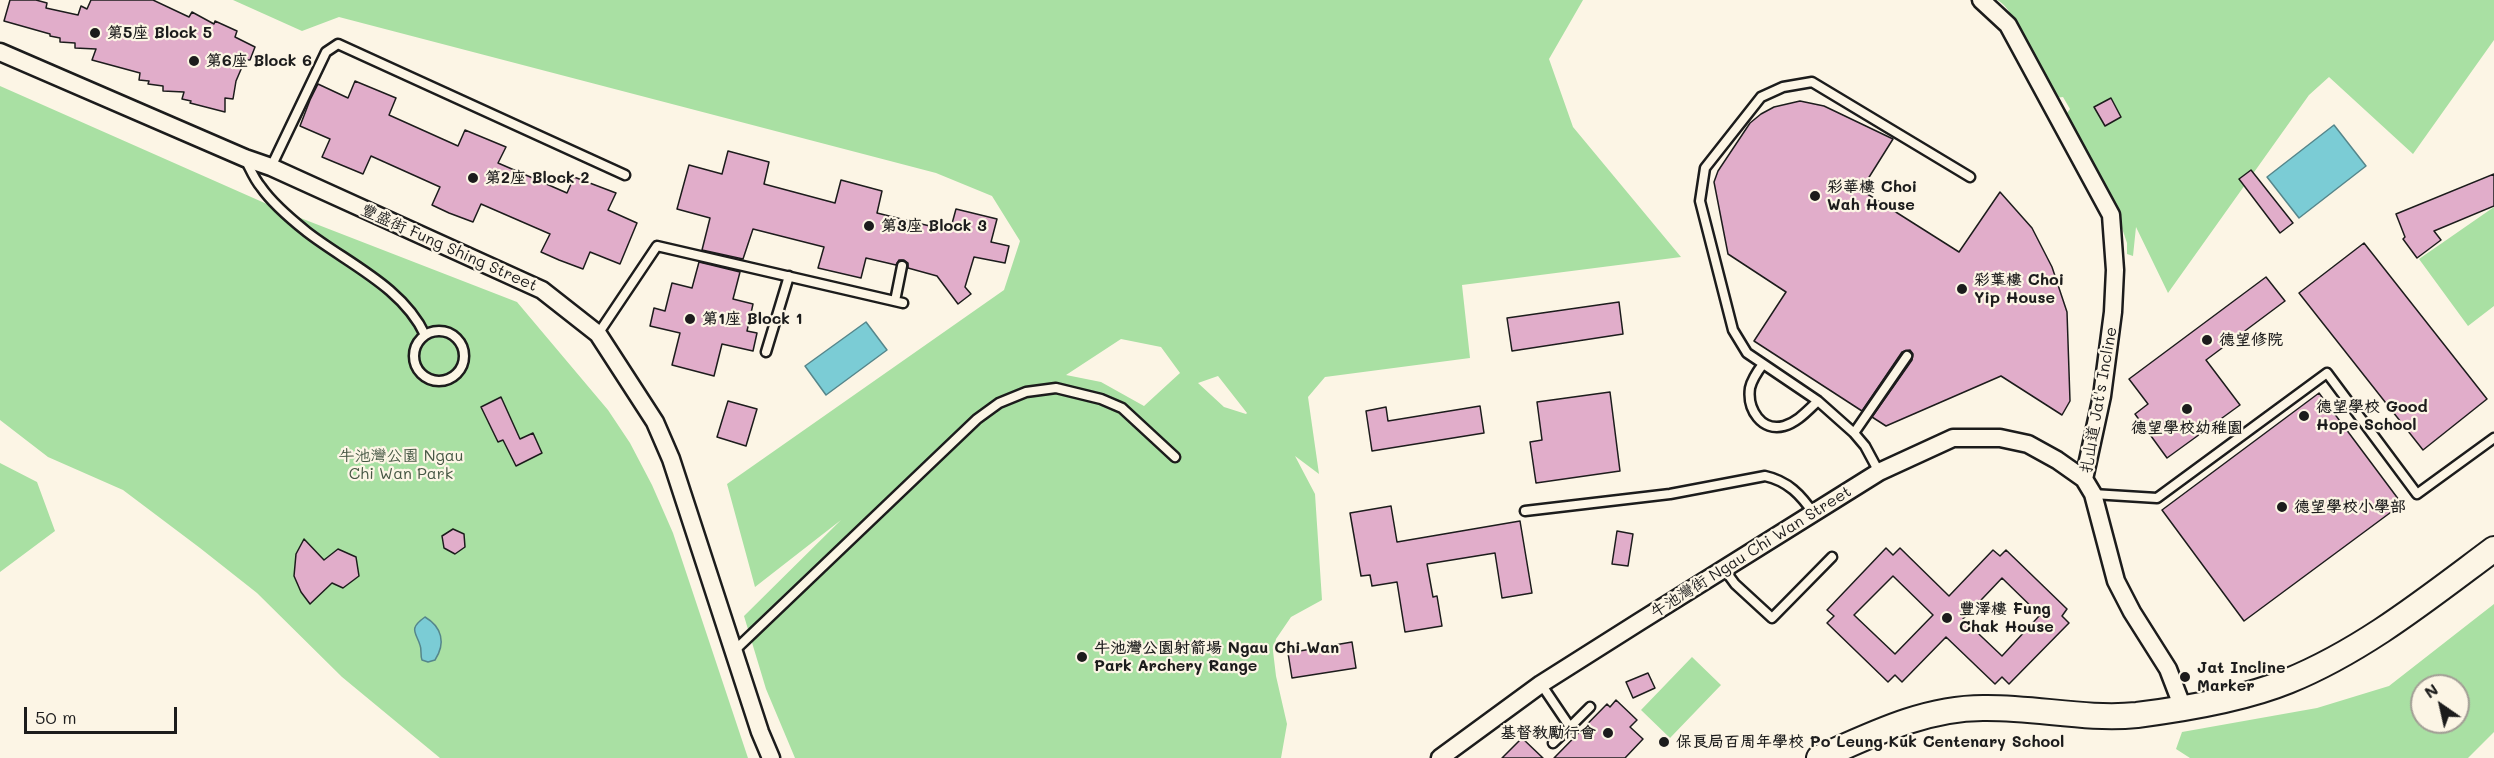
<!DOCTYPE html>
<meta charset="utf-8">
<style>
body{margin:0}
#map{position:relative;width:2494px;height:758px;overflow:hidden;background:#fcf5e5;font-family:Mali,sans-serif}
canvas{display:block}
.north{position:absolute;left:2410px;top:674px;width:60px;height:60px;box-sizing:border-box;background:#fcf5e5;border:2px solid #a29e95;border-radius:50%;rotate:326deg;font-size:16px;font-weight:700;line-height:24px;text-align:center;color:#1c1c1c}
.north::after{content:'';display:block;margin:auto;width:21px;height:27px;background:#1c1c1c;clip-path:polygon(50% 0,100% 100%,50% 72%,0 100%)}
.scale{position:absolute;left:24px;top:707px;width:153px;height:27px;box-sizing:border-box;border:3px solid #1c1c1c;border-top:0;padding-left:8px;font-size:18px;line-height:21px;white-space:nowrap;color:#1c1c1c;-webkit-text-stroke:4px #fcf5e5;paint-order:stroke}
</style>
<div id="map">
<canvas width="2494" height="758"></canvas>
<div class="north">N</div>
<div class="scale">50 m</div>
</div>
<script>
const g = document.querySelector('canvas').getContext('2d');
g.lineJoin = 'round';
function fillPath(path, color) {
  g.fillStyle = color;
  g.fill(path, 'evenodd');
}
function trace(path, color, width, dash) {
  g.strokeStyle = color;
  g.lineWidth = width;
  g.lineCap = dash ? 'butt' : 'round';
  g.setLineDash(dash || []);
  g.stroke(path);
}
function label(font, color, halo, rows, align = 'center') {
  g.font = font + ' Mali,"LXGW WenKai TC",sans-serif';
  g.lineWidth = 4.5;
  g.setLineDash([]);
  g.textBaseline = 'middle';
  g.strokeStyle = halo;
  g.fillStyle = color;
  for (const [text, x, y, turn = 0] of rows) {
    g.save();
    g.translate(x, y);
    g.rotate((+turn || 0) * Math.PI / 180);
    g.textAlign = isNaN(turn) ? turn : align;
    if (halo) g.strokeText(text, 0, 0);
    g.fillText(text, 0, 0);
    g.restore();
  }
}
fillPath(new Path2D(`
 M 233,0 L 1583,0 L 1549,59 L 1573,127 L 1681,257 L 1462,285 L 1470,358 L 1325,377 L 1308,397 L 1319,474 L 1295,456 L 1315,494 L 1322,600 L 1291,617 L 1276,639 L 1273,651 L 1276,676 L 1287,724 L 1281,758 L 795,758 L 766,689 L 744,616 L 841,520 L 755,587 L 727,484 L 1004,290 L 1020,241 L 992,196 L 936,173 L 339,17 L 302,31 ZM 1121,339 L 1161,347 L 1180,373 L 1144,406 L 1101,382 L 1066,375 ZM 1218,376 L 1247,413 L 1246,414 L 1224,407 L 1198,383 Z
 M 1997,0 L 2494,0 L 2494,40 L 2413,154 L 2329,77 L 2309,95 L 2168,293 L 2136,227 L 2133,256 L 2127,254 L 2127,243 L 2121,225 L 2065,120 L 2064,117 L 2070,109 L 2063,97 L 2055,98 C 2044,79 2033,59 2023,40 C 2015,26 2012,8 1997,0 Z
 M 0,86 L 285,212 L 517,302 L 608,410 L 630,443 L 652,485 L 673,533 L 748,758 L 440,758 L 342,677 L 257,593 L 200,548 L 123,490 L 48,457 L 0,420 Z
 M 2494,207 L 2494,306 L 2468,326 L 2419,259 Z
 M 0,463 L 37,482 L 55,531 L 0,572 Z
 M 2494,604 L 2494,732 L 2468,758 L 2190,758 L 2176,749 L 2182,732 L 2317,708 L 2389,686 ZM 2422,686 L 2458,686 L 2458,722 L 2422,722 Z
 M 1692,657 L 1721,685 L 1670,738 L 1641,710 Z`), '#a9e0a3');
const water = new Path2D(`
 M 2334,125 L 2366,166 L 2299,218 L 2267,177 Z
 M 866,322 L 887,350 L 826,395 L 805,366 Z
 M 425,617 C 442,627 446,643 435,660 L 428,662 L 422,660 C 420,655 422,650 420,645 C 416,632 408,629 425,617 Z`);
fillPath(water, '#7bccd5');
trace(water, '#55868b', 1.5);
const building = new Path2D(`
 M 10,0 L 36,0 L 47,3 L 46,8 L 78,15 L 81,6 L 87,9 L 91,0 L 153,0 L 189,17 L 192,12 L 214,24 L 215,21 L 237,31 L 235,37 L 255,47 L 250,60 L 245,60 L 236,81 L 233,99 L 225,98 L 225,112 L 190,103 L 191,101 L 182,99 L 184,92 L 163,91 L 163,86 L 148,84 L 149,81 L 139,80 L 140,73 L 92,60 L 96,49 L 75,48 L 75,43 L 60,42 L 60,38 L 50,36 L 50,34 L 4,21 Z
 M 355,81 L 396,98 L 389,115 L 458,146 L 465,130 L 506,147 L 498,163 L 535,179 L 567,193 L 574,177 L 616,193 L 608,210 L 637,223 L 620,264 L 590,252 L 583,269 L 559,260 L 541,252 L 550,234 L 481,204 L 473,222 L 449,213 L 432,205 L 440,187 L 371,156 L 363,174 L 322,157 L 330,139 L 300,126 L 310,100 L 318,84 L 348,98 Z
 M 2111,98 L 2121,117 L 2105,126 L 2094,107 Z
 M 1800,101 L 1824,106 L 1893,139 L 1861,190 L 1959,252 L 2000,192 L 2032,228 L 2052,267 L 2067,312 L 2070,401 L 2062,415 L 2001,376 L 1886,426 L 1872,417 L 1912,360 L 1913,354 L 1910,350 L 1902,352 L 1862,411 L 1754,341 L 1786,292 L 1728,254 L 1714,182 L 1718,171 L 1750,123 L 1761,114 L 1774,107 Z
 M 728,151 L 769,162 L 764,184 L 835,203 L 841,180 L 882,191 L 877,213 L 950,231 L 956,209 L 997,219 L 991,242 L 1009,246 L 1005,263 L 974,257 L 965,287 L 971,294 L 958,304 L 937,276 L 908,268 L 908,263 L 904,260 L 899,260 L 896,265 L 866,258 L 861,278 L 818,268 L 824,247 L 753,229 L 743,259 L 702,250 L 710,218 L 677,209 L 689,165 L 722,174 Z
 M 2251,170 L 2293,223 L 2280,233 L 2239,179 Z
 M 2494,174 L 2494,206 L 2434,231 L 2441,240 L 2417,258 L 2403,239 L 2405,237 L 2396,214 Z
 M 2364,243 L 2487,399 L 2423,450 L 2299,293 Z
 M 699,262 L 740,272 L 733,299 L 753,304 L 747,331 L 757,333 L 753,351 L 722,344 L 714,376 L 672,365 L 680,333 L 650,326 L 654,308 L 665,311 L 672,283 L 692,288 Z
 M 2266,277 L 2285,301 L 2206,360 L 2240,405 L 2167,458 L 2135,414 L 2148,404 L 2129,379 Z
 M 1619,302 L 1623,334 L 1512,351 L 1507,318 Z
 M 1610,392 L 1620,471 L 1536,483 L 1530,442 L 1542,440 L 1537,402 Z
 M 2319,393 L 2402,504 L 2244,621 L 2162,510 Z
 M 501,397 L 520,439 L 533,433 L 542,453 L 516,466 L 503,440 L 498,442 L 481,407 Z
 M 728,401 L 757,409 L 746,446 L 717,437 Z
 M 1480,406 L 1484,433 L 1372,451 L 1366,411 L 1386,407 L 1388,421 Z
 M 1391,506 L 1397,542 L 1520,521 L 1532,593 L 1502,598 L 1495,553 L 1427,564 L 1433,597 L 1437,596 L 1442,626 L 1405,632 L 1397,582 L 1372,586 L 1370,575 L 1361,576 L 1350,513 Z
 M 453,529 L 464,534 L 465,547 L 455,554 L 444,548 L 442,536 Z
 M 1617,531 L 1633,534 L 1628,566 L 1612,564 Z
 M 304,539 L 324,560 L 338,549 L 356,557 L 359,576 L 343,588 L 332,583 L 310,604 L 301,592 L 294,576 L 296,554 Z
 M 1886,548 L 1893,555 L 1900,548 L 1949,596 L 1993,550 L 2000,556 L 2006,550 L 2067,609 L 2062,616 L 2069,623 L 2009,684 L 2002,677 L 1995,684 L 1946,637 L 1902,682 L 1895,675 L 1888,682 L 1827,623 L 1834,616 L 1827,610 ZM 1893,576 L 1933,615 L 1895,654 L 1854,615 ZM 2002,578 L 2040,615 L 2002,656 L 1963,619 Z
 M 1352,642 L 1356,668 L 1292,678 L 1288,653 Z
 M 1648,673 L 1655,688 L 1633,698 L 1626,682 Z
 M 1616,700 L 1637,720 L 1630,727 L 1643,739 L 1625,758 L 1554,758 L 1607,704 L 1610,707 Z
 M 1522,738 L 1543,758 L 1502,758 Z`);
fillPath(building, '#e1adca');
trace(building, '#1c1c1c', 1.5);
const lane = new Path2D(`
 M 245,159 C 250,168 254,179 261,187 C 272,203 292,220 307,232 C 347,263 403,287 425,335
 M 271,167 L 326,52 L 338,44 L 625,175
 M 895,301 L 902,266
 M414 356a25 25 0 1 1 50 0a25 25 0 1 1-50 0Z
 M 598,334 L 657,246 L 903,303
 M 766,352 L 789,276
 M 1763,364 C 1757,372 1752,379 1750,388 C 1747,410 1762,432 1784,426 C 1798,422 1808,410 1818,401
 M 1854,433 L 1907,356
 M 1879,472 L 1865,446 L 1854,433 L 1818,401 L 1747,353 L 1733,330 L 1700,201 L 1705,168 L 1761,97 L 1783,87 L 1812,82 L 1970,177
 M 2093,494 L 2157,498 L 2327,373 L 2417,494 L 2494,438
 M 1525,511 L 1670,494 L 1765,476 C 1788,481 1801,495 1814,514
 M 1724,569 L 1735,584 L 1772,618 L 1832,557
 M 734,651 L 977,419 L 999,403 L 1026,392 L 1056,388 L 1101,399 L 1122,408 L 1175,457
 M 1541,684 L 1570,727 L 1553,743
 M 1570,727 L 1590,707`);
const street = new Path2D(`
 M 1981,0 L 2008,25 L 2111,215 L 2115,270 L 2113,312 L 2102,396 L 2084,479
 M 0,52 L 245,158 L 271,167 L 542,290 L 598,334 L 655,422 L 671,459 L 760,732 L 771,758
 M 1440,758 L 1541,684 L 1639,622 L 1879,472 L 1953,438 L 2000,438 L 2028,444 L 2057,460 L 2084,479 L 2093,494 L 2116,581 L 2132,612 L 2168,669 L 2183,708`);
const secondary = new Path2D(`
 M 1819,758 C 1871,735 1924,708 1983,708 C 2035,707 2085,720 2137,715 C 2184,709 2244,699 2288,681 C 2364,650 2428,598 2494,549`);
trace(lane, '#1c1c1c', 13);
trace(street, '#1c1c1c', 21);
trace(secondary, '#1c1c1c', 28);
trace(lane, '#fcf5e5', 8);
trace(street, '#fcf5e5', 16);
trace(secondary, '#fcf5e5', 24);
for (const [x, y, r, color] of [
 [95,33,6,"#1c1c1c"],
 [194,61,6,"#1c1c1c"],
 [473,178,6,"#1c1c1c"],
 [1815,196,6,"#1c1c1c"],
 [869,226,6,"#1c1c1c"],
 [1962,289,6,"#1c1c1c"],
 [690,319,6,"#1c1c1c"],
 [2207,340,6,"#1c1c1c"],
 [2187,409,6,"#1c1c1c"],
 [2304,416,6,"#1c1c1c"],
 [2282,507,6,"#1c1c1c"],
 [1947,618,6,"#1c1c1c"],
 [1082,657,6,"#1c1c1c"],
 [2185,677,6,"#1c1c1c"],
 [1608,733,6,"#1c1c1c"],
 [1664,742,6,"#1c1c1c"]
]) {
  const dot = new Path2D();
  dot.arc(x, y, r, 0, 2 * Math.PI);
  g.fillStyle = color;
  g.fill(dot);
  trace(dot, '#fcf5e5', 2);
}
label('bold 16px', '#1c1c1c', '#fcf5e5', [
 ["第5座 Block 5",107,33],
 ["第6座 Block 6",206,61],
 ["第2座 Block 2",485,178],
 ["彩華樓 Choi",1827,187],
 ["Wah House",1827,205],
 ["第3座 Block 3",881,226],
 ["彩葉樓 Choi",1974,280],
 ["Yip House",1974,298],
 ["第1座 Block 1",702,319],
 ["德望修院",2219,340],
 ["德望學校 Good",2316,407],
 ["Hope School",2316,425],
 ["德望學校幼稚園",2187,428,"center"],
 ["德望學校小學部",2294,507],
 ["豐澤樓 Fung",1959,609],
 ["Chak House",1959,627],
 ["牛池灣公園射箭場 Ngau Chi Wan",1094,648],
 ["Park Archery Range",1094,666],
 ["Jat Incline",2197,668],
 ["Marker",2197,686],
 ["基督教勵行會",1596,733,"right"],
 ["保良局百周年學校 Po Leung Kuk Centenary School",1676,742]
], 'left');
label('16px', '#1c1c1c', '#fcf5e5', [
 ["豐盛街 Fung Shing Street",449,248,24],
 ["扎山道 Jat's Incline",2099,400,-80],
 ["牛池灣街 Ngau Chi Wan Street",1751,552,-32]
]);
label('16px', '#465744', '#fcf5e5', [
 ["牛池灣公園 Ngau",401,456],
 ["Chi Wan Park",401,474]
]);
</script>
